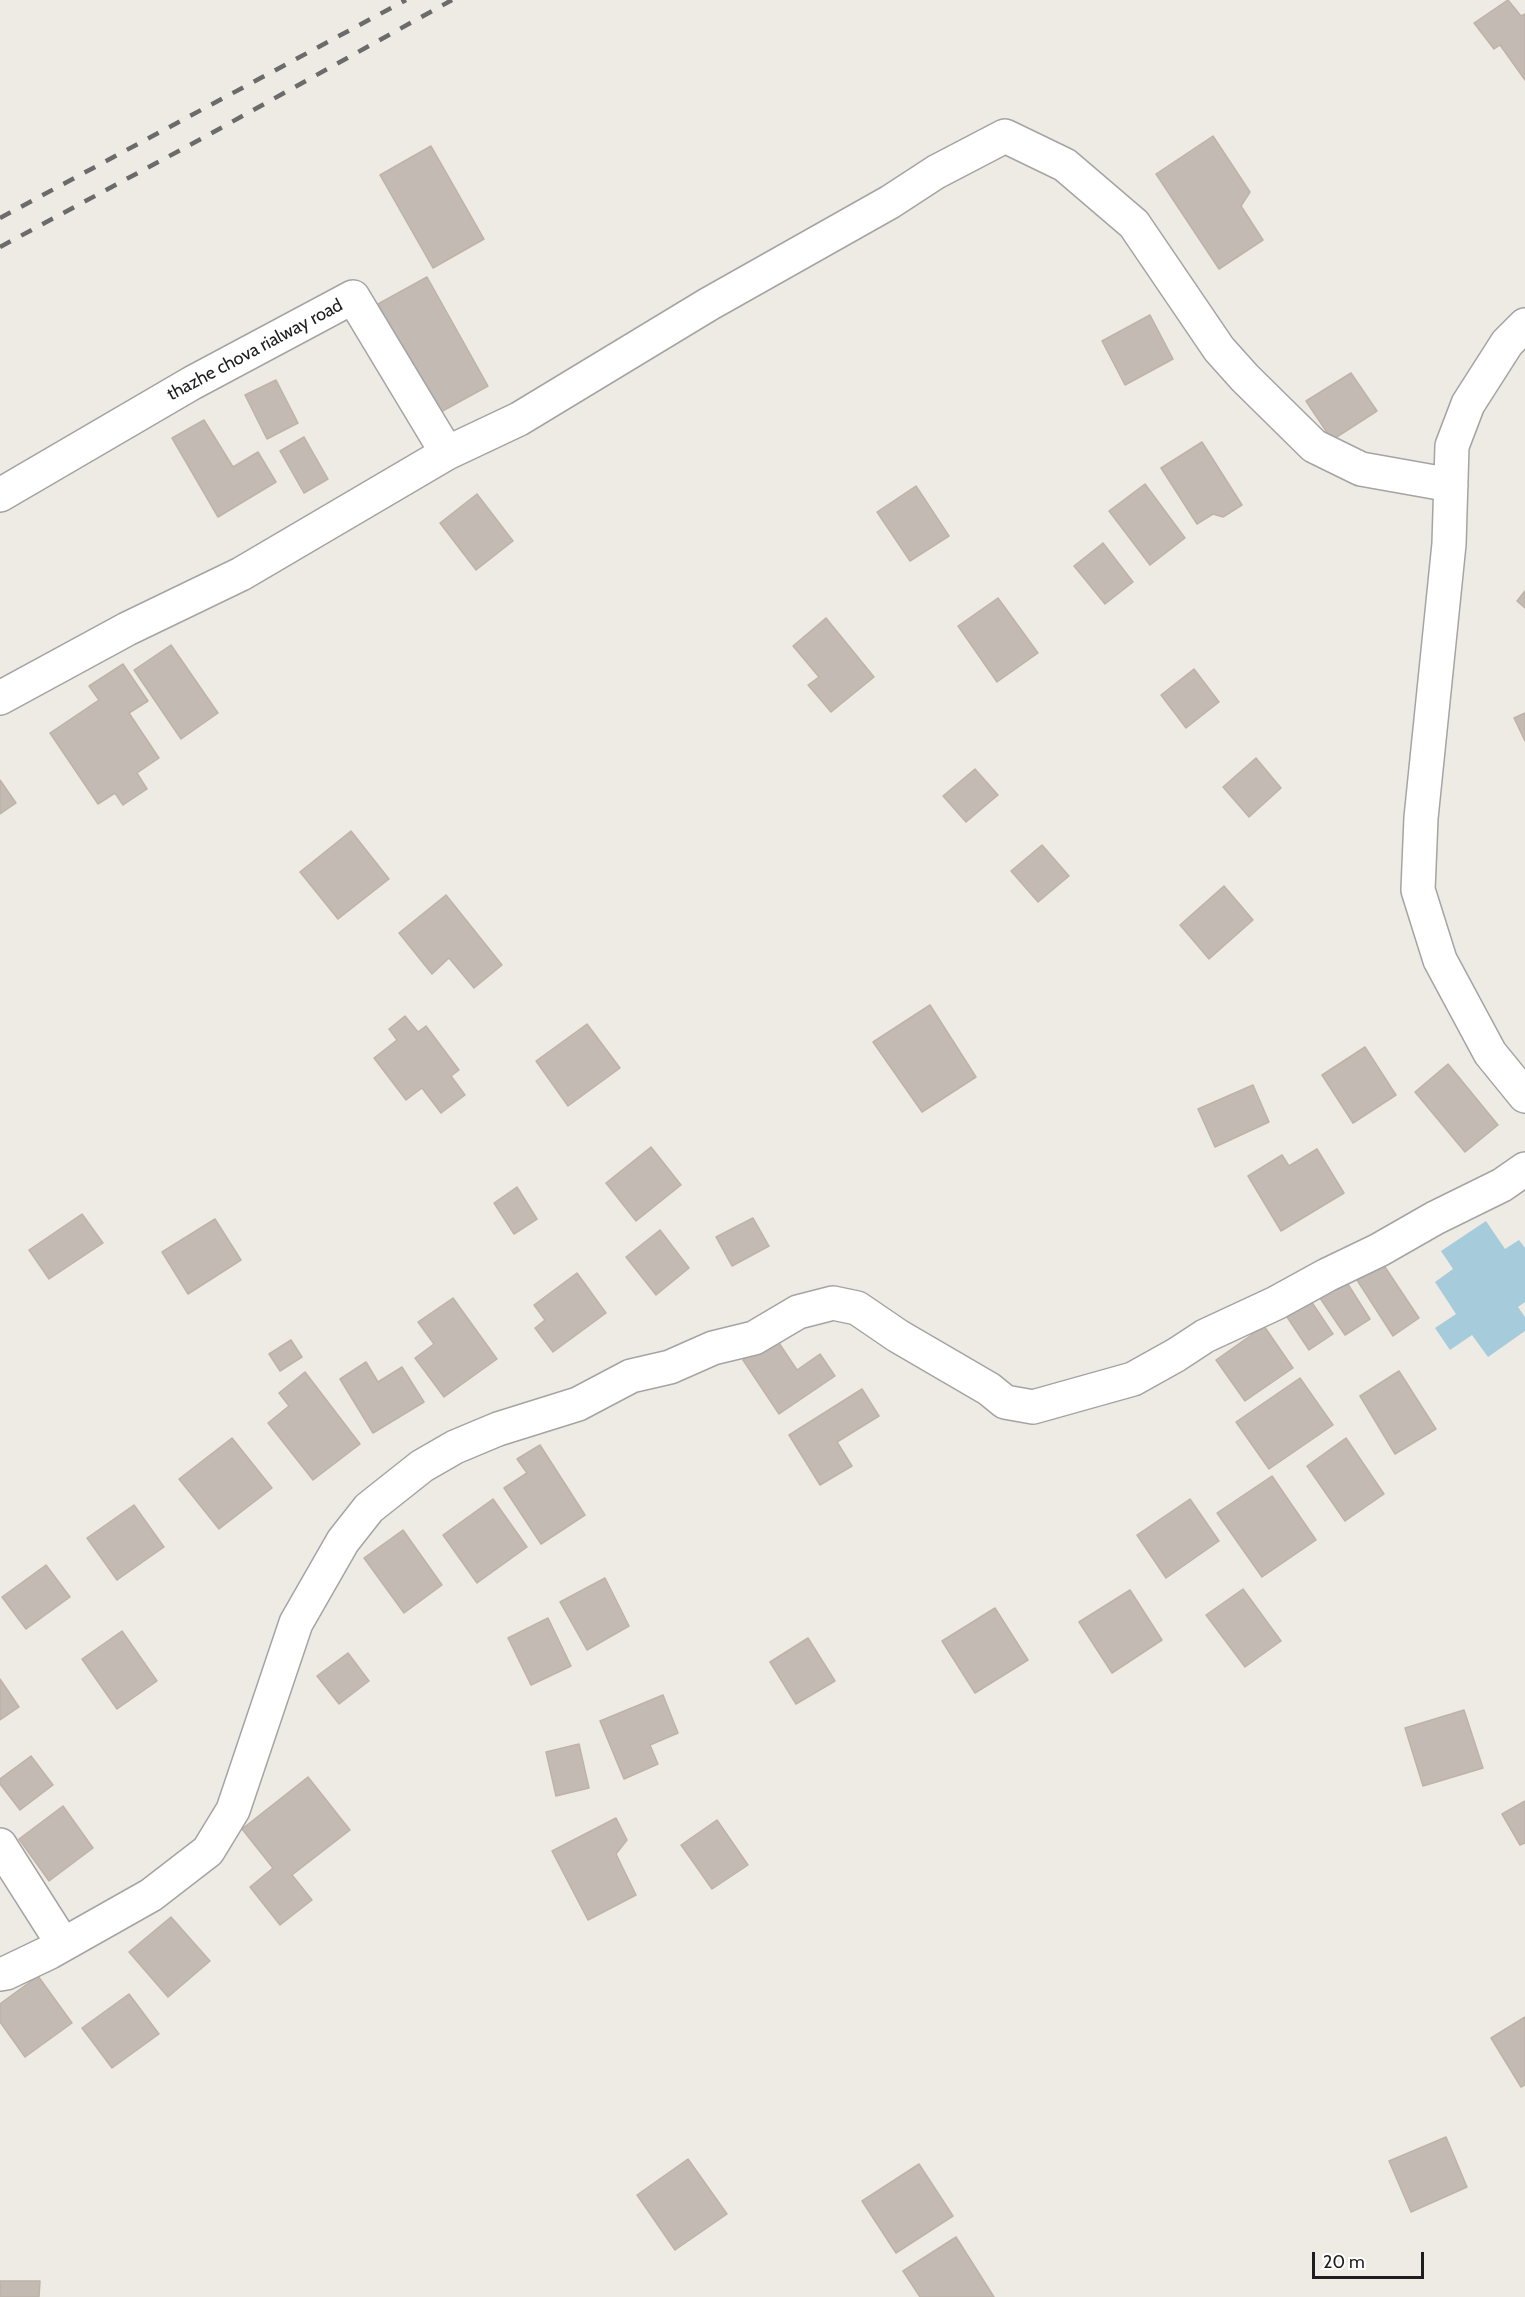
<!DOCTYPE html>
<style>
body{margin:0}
#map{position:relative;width:1525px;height:2297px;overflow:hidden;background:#eeebe4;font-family:Cabin,sans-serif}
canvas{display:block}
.scale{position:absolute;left:1312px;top:2252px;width:112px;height:27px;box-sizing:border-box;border:3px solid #1d1d1d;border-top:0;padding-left:8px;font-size:18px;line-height:21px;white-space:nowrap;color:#1d1d1d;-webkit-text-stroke:4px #fff;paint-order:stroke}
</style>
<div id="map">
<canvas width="1525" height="2297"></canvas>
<div class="scale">20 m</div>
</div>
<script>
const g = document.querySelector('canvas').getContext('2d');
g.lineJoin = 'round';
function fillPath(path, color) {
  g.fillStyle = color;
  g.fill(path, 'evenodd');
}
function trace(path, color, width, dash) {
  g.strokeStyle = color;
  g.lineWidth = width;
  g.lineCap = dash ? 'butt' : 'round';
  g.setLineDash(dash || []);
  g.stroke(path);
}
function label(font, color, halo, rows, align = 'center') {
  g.font = font + ' Cabin,sans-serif';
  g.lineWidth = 5;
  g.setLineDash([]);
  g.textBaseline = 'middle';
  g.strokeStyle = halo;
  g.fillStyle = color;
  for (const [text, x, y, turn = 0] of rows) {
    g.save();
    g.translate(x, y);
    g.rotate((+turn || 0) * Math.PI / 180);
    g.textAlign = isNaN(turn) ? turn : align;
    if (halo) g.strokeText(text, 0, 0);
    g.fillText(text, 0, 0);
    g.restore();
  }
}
fillPath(new Path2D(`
 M 1486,1221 L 1505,1249 L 1519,1240 L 1525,1248 L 1525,1302 L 1518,1307 L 1525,1317 L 1525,1331 L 1488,1357 L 1472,1335 L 1450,1350 L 1435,1328 L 1456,1314 L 1435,1282 L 1453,1269 L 1441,1251 Z`), '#a6cbda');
const building = new Path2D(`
 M 1508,0 L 1521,16 L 1525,14 L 1525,80 L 1500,45 L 1494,49 L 1474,23 Z
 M 1213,136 L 1250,192 L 1241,206 L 1263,240 L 1219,269 L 1156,174 Z
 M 431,146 L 484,239 L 433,268 L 380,175 Z
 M 427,277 L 488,386 L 439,413 L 378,304 Z
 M 1150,315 L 1173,359 L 1125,385 L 1102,341 Z
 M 1351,373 L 1377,411 L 1332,440 L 1306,401 Z
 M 276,380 L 298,423 L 267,439 L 245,395 Z
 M 204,420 L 233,467 L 258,452 L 276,482 L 218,517 L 172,438 Z
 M 304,437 L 328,479 L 304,493 L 280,451 Z
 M 1202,442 L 1242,505 L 1223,517 L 1213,514 L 1197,524 L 1161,468 Z
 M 1145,484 L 1185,538 L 1150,565 L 1109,511 Z
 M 916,486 L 949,536 L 910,561 L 877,512 Z
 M 477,494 L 513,541 L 476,570 L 440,523 Z
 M 1103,543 L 1133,582 L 1105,604 L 1074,566 Z
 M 1525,591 L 1525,608 L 1517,601 Z
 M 998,598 L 1038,653 L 997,682 L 958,626 Z
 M 826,618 L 874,677 L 831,712 L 808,685 L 819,677 L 793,646 Z
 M 171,645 L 218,713 L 181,739 L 134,670 Z
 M 123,664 L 148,701 L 129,713 L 159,758 L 137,773 L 147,789 L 123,805 L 115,793 L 98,804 L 50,733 L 99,700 L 89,686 Z
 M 1194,669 L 1219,702 L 1186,728 L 1161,695 Z
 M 1525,713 L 1525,741 L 1514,718 Z
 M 1256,758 L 1281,788 L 1249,817 L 1223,787 Z
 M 975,769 L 998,795 L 966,822 L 943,796 Z
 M 0,780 L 16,803 L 0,814 Z
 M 351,831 L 389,879 L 338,919 L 300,872 Z
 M 1042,845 L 1069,876 L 1038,902 L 1011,871 Z
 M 1224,886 L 1253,920 L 1209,959 L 1180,925 Z
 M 446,895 L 502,965 L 474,988 L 449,958 L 432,974 L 399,933 Z
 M 930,1005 L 976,1077 L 922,1112 L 873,1042 Z
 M 405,1016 L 418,1032 L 426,1026 L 459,1070 L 451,1076 L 465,1095 L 441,1113 L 422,1088 L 406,1100 L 374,1058 L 397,1040 L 389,1029 Z
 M 587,1024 L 620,1068 L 568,1106 L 536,1061 Z
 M 1365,1047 L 1396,1095 L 1353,1123 L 1322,1075 Z
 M 1448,1064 L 1498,1125 L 1465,1152 L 1415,1092 Z
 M 1253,1085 L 1269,1122 L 1215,1147 L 1198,1109 Z
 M 651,1147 L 681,1185 L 636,1221 L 606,1183 Z
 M 1317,1149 L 1344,1193 L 1281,1231 L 1248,1176 L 1282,1155 L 1289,1166 Z
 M 517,1187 L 537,1219 L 514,1234 L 494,1203 Z
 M 82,1214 L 103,1243 L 49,1279 L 29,1250 Z
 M 753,1218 L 769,1246 L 732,1266 L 716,1237 Z
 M 215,1219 L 241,1260 L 188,1294 L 162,1252 Z
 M 660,1230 L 689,1268 L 656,1295 L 626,1257 Z
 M 1383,1264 L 1419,1318 L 1393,1336 L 1357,1280 Z
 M 577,1273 L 606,1313 L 553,1352 L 535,1328 L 545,1320 L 534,1305 Z
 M 1344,1278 L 1370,1319 L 1345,1335 L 1318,1295 Z
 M 453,1298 L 497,1359 L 444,1397 L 415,1358 L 434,1344 L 418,1322 Z
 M 1309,1298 L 1333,1334 L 1309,1350 L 1285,1314 Z
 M 1264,1326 L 1293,1368 L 1245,1401 L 1216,1360 Z
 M 775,1337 L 797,1370 L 820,1354 L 835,1376 L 779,1414 L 743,1360 Z
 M 291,1340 L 302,1357 L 280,1371 L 269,1354 Z
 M 366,1362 L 378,1382 L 402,1367 L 424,1402 L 373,1433 L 340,1379 Z
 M 1399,1371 L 1436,1429 L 1395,1454 L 1360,1396 Z
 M 305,1372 L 360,1444 L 313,1480 L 268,1423 L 289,1406 L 279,1393 Z
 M 1300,1378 L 1333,1425 L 1269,1469 L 1236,1422 Z
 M 862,1389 L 879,1416 L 837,1442 L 852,1466 L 820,1485 L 789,1435 Z
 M 232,1438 L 272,1488 L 219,1529 L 179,1479 Z
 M 1346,1438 L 1384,1494 L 1345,1521 L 1307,1466 Z
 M 540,1445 L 585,1515 L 541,1544 L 504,1488 L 527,1473 L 517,1459 Z
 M 1272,1476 L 1316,1540 L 1262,1577 L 1217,1513 Z
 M 493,1499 L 527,1547 L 477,1583 L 443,1535 Z
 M 1190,1499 L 1219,1541 L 1166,1578 L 1137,1535 Z
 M 134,1505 L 164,1547 L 117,1580 L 87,1538 Z
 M 403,1530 L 442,1585 L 404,1613 L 364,1558 Z
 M 46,1565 L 70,1597 L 26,1629 L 2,1597 Z
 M 605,1578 L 629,1626 L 587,1650 L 560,1602 Z
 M 1243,1589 L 1281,1641 L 1245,1667 L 1206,1615 Z
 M 1130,1590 L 1162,1640 L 1112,1673 L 1079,1622 Z
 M 995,1608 L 1028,1660 L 975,1693 L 942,1641 Z
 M 548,1618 L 571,1666 L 531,1685 L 508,1638 Z
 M 122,1631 L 157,1681 L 117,1709 L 82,1659 Z
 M 808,1638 L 835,1681 L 796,1704 L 770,1662 Z
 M 348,1653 L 369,1681 L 339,1704 L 317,1676 Z
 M 0,1679 L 19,1707 L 0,1720 Z
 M 663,1695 L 678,1733 L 650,1745 L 658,1764 L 624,1779 L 600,1721 Z
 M 1464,1710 L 1483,1768 L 1423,1786 L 1405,1728 Z
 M 579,1744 L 589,1788 L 556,1796 L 546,1752 Z
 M 31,1756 L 53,1785 L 20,1810 L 0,1784 L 0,1779 Z
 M 308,1777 L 350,1830 L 292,1875 L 312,1900 L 280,1925 L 250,1887 L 273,1868 L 242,1829 Z
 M 1525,1801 L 1525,1843 L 1520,1845 L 1502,1814 Z
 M 63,1806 L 93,1848 L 49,1881 L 19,1839 Z
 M 616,1818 L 627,1840 L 616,1854 L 636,1895 L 588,1920 L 552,1851 Z
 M 717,1820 L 748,1865 L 712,1889 L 681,1845 Z
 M 171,1917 L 210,1961 L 168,1997 L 129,1952 Z
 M 38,1976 L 72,2023 L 25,2057 L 0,2022 L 0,2004 Z
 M 129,1994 L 159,2034 L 112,2068 L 82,2028 Z
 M 1525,2017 L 1525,2085 L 1521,2087 L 1491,2038 Z
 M 1446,2137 L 1467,2187 L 1411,2212 L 1389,2161 Z
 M 688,2159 L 727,2214 L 675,2250 L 637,2195 Z
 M 919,2164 L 953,2216 L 896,2253 L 862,2201 Z
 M 956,2237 L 994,2297 L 920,2297 L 903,2271 Z
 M 0,2281 L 40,2281 L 39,2297 L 0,2297 Z`);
fillPath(building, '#c3bab3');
trace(building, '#bfb3a7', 1.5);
const minor = new Path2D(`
 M 1525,325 L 1507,343 L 1468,404 L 1452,446 L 1449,544 L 1421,818 L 1418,890 L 1440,960 L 1490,1053 L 1525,1096
 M 0,495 L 192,383 L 353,297 L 447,453
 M 0,698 L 127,629 L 241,574 L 447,453 L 519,419 L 709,304 L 890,202 L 936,172 L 1005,136 L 1065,165 L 1134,224 L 1219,349 L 1245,378 L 1314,446 L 1361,469 L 1451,485
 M 0,1845 L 63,1944
 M 0,1974 L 6,1973 L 50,1952 L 151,1895 L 208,1851 L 233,1810 L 296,1623 L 343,1541 L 369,1508 L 422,1466 L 455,1447 L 498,1429 L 578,1404 L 631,1376 L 670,1367 L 713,1348 L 754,1338 L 798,1312 L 833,1303 L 857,1308 L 898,1336 L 989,1389 L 1005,1402 L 1033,1407 L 1133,1379 L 1176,1355 L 1205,1336 L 1276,1303 L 1327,1275 L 1379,1250 L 1435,1218 L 1502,1185 L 1525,1169`);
trace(minor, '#a4a4a4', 36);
trace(minor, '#fff', 33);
trace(new Path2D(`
 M 0,218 L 406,0
 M 0,247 L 201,139 L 452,0`), '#6b6b6b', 4.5, [12, 12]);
label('18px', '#1d1d1d', '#fff', [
 ["thazhe chova rialway road",255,350,-28]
]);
</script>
